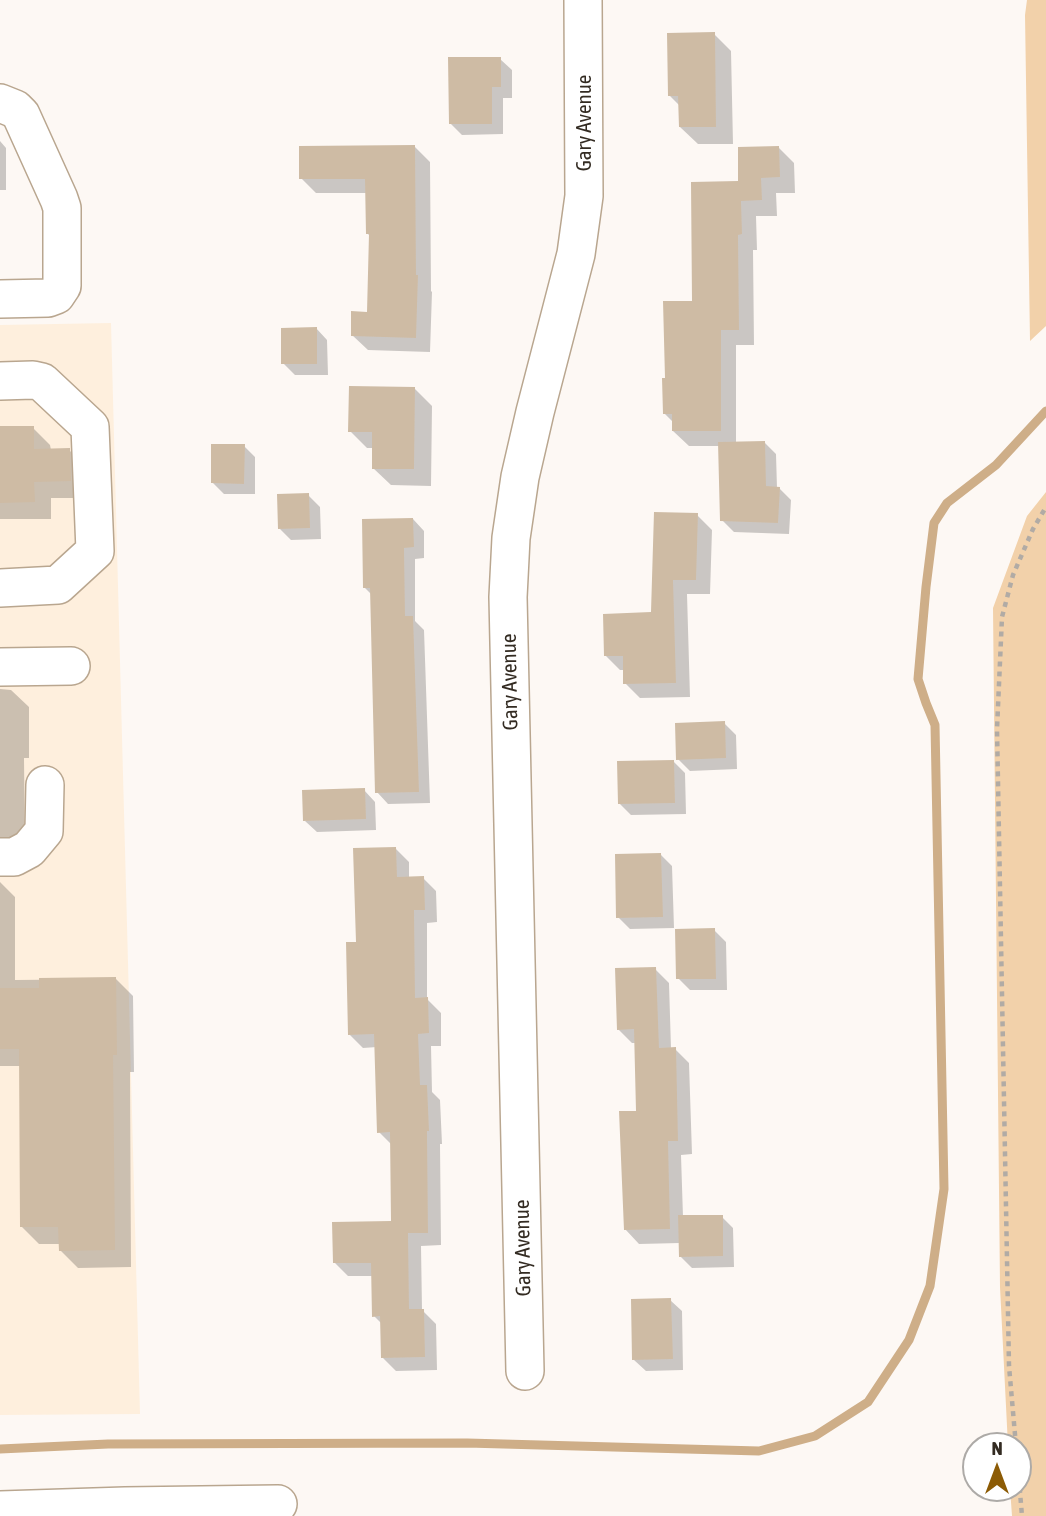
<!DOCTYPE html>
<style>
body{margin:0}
#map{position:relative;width:1046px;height:1516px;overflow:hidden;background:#fdf8f4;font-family:"Asap Condensed",sans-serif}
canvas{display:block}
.north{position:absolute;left:962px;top:1432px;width:70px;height:70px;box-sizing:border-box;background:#fff;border:2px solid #adaaa7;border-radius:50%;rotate:0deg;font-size:19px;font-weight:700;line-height:28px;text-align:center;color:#332b22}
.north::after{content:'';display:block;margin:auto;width:24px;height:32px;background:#8c5b05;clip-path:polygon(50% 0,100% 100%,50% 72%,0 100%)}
</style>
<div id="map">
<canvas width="1046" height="1516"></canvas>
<div class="north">N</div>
</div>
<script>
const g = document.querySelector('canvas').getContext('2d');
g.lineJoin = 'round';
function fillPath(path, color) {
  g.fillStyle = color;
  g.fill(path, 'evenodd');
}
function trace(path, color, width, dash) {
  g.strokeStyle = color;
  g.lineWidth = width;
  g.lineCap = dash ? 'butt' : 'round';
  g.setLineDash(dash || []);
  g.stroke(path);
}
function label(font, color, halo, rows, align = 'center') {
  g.font = font + ' "Asap Condensed",sans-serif';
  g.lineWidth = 5;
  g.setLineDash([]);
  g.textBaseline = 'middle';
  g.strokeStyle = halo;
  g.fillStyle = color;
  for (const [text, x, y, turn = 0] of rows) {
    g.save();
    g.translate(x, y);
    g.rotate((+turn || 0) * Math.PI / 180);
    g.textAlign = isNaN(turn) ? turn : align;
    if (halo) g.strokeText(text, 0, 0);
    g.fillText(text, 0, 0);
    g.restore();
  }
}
fillPath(new Path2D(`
 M 111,323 L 140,1414 L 0,1415 L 0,325 Z`), '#feefdd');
fillPath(new Path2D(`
 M 1027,0 L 1046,0 L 1046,326 L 1030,341 L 1025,15 Z
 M 1046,492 L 1046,1516 L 1012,1516 L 1010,1488 L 1018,1488 L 1018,1446 L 1008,1446 L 1000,1287 L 993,608 L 1027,516 Z`), '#f2d1aa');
fillPath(new Path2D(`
 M 714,34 L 731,51 L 733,144 L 698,144 L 680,127 L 680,106 L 670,96 Z
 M 500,59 L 512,70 L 512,98 L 503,98 L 503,134 L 462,135 L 450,123 Z
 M 0,141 L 6,148 L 6,190 L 0,190 Z
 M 415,147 L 430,162 L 431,291 L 432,292 L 430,352 L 368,350 L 352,335 L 369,314 L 371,237 L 367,233 L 367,193 L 316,193 L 301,178 Z
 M 778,147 L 794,163 L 795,193 L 776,193 L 777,216 L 756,216 L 757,250 L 753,250 L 754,345 L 736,345 L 736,443 L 765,443 L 776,454 L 777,488 L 779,488 L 791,500 L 789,534 L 734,532 L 722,520 L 720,446 L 689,446 L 673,431 L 673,422 L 664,413 L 667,380 L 694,302 L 740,183 Z
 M 316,328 L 327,340 L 328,375 L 295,375 L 283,363 Z
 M 415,389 L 432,406 L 431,486 L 391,485 L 373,468 L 374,448 L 367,448 L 350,431 Z
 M 0,428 L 33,428 L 50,445 L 51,450 L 69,450 L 86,467 L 88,498 L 51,498 L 51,519 L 0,519 Z
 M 244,446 L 255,457 L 255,494 L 224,494 L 212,482 Z
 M 308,495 L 320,507 L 321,539 L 291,540 L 280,529 Z
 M 697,515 L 712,530 L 710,594 L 687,594 L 690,697 L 640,698 L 625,683 L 625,670 L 620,670 L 605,655 L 652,614 Z
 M 413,519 L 424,531 L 424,558 L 415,559 L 415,621 L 424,630 L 430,803 L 388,804 L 377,792 L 372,595 L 364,587 Z
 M 0,689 L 11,690 L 29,707 L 29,758 L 24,758 L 25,853 L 0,862 Z
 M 724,723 L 736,735 L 737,769 L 690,771 L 678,759 Z
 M 673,761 L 685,773 L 686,814 L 631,815 L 619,803 Z
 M 364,790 L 375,802 L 376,830 L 317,832 L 305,821 Z
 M 395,848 L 409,862 L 409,878 L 423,878 L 436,891 L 437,922 L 427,923 L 427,999 L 441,1013 L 441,1046 L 431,1046 L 432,1092 L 440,1100 L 442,1144 L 440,1144 L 441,1245 L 421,1246 L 422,1310 L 436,1324 L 437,1370 L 396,1371 L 383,1358 L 382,1324 L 374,1316 L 373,1276 L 348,1276 L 335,1263 L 392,1223 L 391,1144 L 379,1132 L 377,1047 L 363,1048 L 349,1034 L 358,944 Z
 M 661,855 L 672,866 L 674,928 L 630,929 L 618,917 Z
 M 0,882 L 15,897 L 15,980 L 116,979 L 133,996 L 134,1072 L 130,1072 L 131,1267 L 78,1268 L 60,1250 L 60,1244 L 39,1244 L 22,1227 L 21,1066 L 0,1066 Z
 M 714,930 L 726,942 L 727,990 L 690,990 L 678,978 Z
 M 655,969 L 669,983 L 671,1049 L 675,1049 L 689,1063 L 692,1154 L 681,1155 L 683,1217 L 722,1217 L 733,1228 L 734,1267 L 692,1268 L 680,1256 L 680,1243 L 639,1244 L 625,1229 L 638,1113 L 636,1043 L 632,1043 L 618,1029 Z
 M 670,1300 L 682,1311 L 683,1370 L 646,1371 L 634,1360 Z`), '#0003');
trace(new Path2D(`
 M 0,1449 L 108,1444 L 467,1443 L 759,1451 L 815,1436 L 868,1402 L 909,1340 L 930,1286 L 944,1189 L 935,725 L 926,703 L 918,679 L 926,587 L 934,523 L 947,503 L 996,465 L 1046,411`), '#ceae88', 9);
fillPath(new Path2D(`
 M 715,32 L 716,127 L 679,127 L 678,96 L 668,96 L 667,33 Z
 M 448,57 L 501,57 L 501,87 L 492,87 L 492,124 L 449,124 Z
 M 415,145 L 416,275 L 418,275 L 416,338 L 351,336 L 351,311 L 367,312 L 369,234 L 366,234 L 365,179 L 299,179 L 299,146 Z
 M 779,146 L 780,177 L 761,178 L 762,200 L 741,201 L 742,234 L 738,235 L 739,330 L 721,330 L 721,431 L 672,431 L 672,414 L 663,414 L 662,378 L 665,378 L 663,301 L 692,301 L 691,182 L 738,181 L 738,147 Z
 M 317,327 L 317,364 L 281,364 L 281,328 Z
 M 349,386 L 415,387 L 414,469 L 372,469 L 372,432 L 348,432 Z
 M 0,426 L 34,426 L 34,449 L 70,448 L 71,481 L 34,482 L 35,502 L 0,503 Z
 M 765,441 L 766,486 L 780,487 L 778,523 L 720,521 L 718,442 Z
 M 211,444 L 245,444 L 244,484 L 211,483 Z
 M 309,493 L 310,528 L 278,529 L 277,494 Z
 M 654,512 L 698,513 L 696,580 L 673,580 L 676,683 L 623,684 L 623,656 L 604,656 L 603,614 L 651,612 Z
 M 413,518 L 414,547 L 404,548 L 405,616 L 413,616 L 419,792 L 375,793 L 370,588 L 363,588 L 362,519 Z
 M 725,721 L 726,758 L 676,760 L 675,723 Z
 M 674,760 L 675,803 L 618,804 L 617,761 Z
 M 365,788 L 366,819 L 303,821 L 302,790 Z
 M 396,847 L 397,877 L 424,876 L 425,910 L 414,910 L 415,998 L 428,997 L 429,1033 L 418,1034 L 420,1085 L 427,1085 L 429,1131 L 427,1131 L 428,1233 L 408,1233 L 409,1309 L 424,1309 L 425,1357 L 381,1358 L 380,1316 L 372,1317 L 371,1263 L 333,1263 L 332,1222 L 391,1221 L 390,1132 L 377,1133 L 374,1034 L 348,1035 L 346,942 L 356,942 L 353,848 Z
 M 661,853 L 663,917 L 616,918 L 615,854 Z
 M 715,928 L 716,979 L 676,979 L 675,929 Z
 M 656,967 L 659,1048 L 676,1047 L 678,1141 L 668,1141 L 670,1229 L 624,1230 L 619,1111 L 636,1111 L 634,1029 L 617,1030 L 615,968 Z
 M 116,977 L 117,1055 L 113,1055 L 115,1250 L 59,1251 L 58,1227 L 20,1227 L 19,1049 L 0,1049 L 0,988 L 39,988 L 39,978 Z
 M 678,1215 L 723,1215 L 723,1256 L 679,1257 Z
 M 671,1298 L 673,1359 L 632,1360 L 631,1299 Z`), '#cebba4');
const minor = new Path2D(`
 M 0,103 L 15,109 L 21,115 L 59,199 L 62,208 L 62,286 L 56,295 L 48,298 L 0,299
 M 0,381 L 33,380 L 42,382 L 90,427 L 95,551 L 58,585 L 0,588
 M 0,667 L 71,666
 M 0,857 L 14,857 L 29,849 L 44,831 L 45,785
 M 525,1371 L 508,597 L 511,538 L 520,477 L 535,412 L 576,254 L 584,196 L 583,0
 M 0,1510 L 125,1506 L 278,1504`);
trace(minor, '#b9a68f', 40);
trace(new Path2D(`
 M 1016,1446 L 1009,1366 L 997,729 L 1002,617 L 1013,575 L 1033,529 L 1046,507
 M 1018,1468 L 1022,1516`), '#b1aba5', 4.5, [5, 5]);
trace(minor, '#fff', 37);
label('21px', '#332b22', '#fff', [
 ["Gary Avenue",584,123,-90],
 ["Gary Avenue",510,682,-91],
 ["Gary Avenue",523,1248,-91]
]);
</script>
